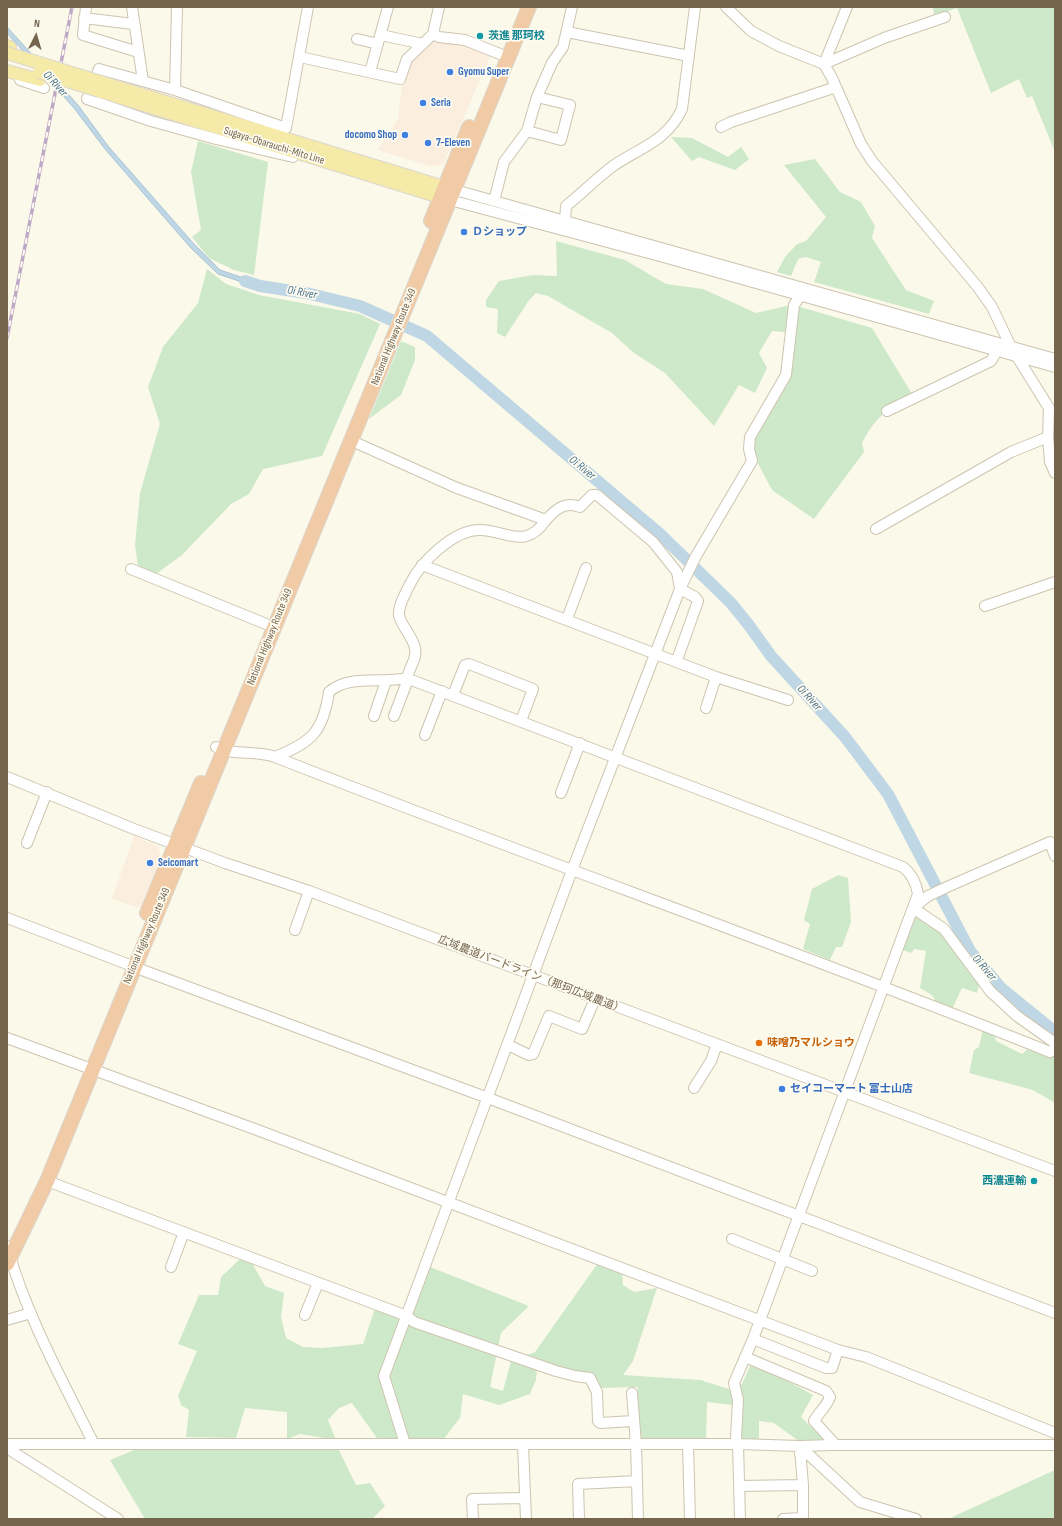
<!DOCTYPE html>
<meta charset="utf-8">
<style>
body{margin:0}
#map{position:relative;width:1062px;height:1526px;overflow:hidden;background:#fbf9ea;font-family:"Sofia Sans Condensed",sans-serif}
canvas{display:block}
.frame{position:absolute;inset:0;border:8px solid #75654e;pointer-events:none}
.north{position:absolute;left:16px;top:16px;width:40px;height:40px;-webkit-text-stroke:3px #fefcf1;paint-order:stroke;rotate:5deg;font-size:11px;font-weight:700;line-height:16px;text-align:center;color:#75654e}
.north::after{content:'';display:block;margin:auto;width:14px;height:18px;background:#75654e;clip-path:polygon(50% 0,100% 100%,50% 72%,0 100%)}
</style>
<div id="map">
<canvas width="1062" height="1526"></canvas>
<div class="frame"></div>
<div class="north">N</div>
</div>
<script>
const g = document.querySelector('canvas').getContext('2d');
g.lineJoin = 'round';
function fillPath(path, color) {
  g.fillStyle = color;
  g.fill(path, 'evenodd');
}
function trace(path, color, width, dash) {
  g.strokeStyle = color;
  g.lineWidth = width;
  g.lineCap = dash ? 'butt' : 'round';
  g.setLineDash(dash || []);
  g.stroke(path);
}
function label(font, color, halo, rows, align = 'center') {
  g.font = font + ' "Sofia Sans Condensed","Noto Sans JP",sans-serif';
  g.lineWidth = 3.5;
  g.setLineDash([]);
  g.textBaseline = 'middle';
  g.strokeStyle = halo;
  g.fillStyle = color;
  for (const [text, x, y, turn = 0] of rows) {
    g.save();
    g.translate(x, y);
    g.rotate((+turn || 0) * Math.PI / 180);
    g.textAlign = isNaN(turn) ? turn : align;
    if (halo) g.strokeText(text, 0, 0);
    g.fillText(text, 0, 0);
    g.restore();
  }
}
fillPath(new Path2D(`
 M 431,38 L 466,41 L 492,52 L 443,165 L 430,166 L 378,150 L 398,119 L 403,76 L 416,54 Z
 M 134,836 L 158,846 L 162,861 L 147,899 L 139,908 L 112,899 Z`), '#fbeedf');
fillPath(new Path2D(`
 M 933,7 L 1055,7 L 1055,152 L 1032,96 L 1027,98 L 1019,79 L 991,93 L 957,8 L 934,16 Z
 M 671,137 L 692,138 L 728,157 L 741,147 L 749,159 L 735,170 L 699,157 L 692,161 Z
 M 198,141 L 268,162 L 254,275 L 234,270 L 209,258 L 192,237 L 201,230 L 191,172 Z
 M 815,159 L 840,192 L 861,202 L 875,226 L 872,238 L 906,290 L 934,301 L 929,314 L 814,282 L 821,262 L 806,257 L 798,259 L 791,276 L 777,272 L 785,257 L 797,244 L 806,241 L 826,217 L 784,165 Z
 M 556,241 L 625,260 L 666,284 L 703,289 L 756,313 L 791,305 L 785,332 L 772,331 L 759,353 L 767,368 L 755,393 L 739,385 L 714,426 L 665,373 L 634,353 L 612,333 L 548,296 L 536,293 L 529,300 L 505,337 L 497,333 L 498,309 L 486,307 L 486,300 L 499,281 L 533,275 L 557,276 Z
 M 207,269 L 226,284 L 259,295 L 360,314 L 380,324 L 322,456 L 263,469 L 249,494 L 231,504 L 182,555 L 156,574 L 138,566 L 135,545 L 140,493 L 160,424 L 148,387 L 163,347 L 198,303 Z
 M 797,306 L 872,328 L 912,394 C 887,410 876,416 862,443 L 864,452 L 814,519 L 772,490 L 752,452 L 755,439 L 792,372 Z
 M 401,341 L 415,347 L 415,360 L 401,395 L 369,419 Z
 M 838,875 L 848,878 L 851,922 L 842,947 L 836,947 L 830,960 L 803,949 L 810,924 L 804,920 L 812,889 Z
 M 917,913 L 942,930 L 969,966 L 968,971 L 979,985 L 977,993 L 962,988 L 952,1009 L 937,1005 L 933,996 L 920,988 L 926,951 L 915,949 L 911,953 L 903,950 Z
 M 983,1029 L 994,1034 L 996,1041 L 1022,1054 L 1029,1048 L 1055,1054 L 1055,1103 L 1033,1090 L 969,1073 L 974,1050 L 979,1047 Z
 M 242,1257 L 252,1263 L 265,1286 L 284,1293 L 281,1317 L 286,1338 L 303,1347 L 322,1348 L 363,1344 L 375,1308 L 407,1321 L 430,1267 L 529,1306 L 501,1333 L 490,1387 L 503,1391 L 511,1361 L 535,1352 L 598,1263 L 622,1270 L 623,1285 L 634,1292 L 657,1288 L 633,1361 L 623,1375 L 700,1380 L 729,1389 L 742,1384 L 750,1366 L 769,1371 L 813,1395 L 801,1417 L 825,1441 L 800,1442 L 774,1423 L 759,1421 L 759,1443 L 741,1442 L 742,1406 L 707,1402 L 706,1439 L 638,1441 L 635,1416 L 638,1387 L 598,1388 L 578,1372 L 548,1363 L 537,1369 L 536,1380 L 530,1394 L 499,1405 L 463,1394 L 460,1418 L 442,1441 L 379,1441 L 352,1403 L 339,1408 L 328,1420 L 336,1440 L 300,1434 L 287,1439 L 287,1412 L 245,1408 L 236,1438 L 186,1437 L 189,1410 L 181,1405 L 178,1396 L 197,1351 L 178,1344 L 199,1295 L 218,1295 L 221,1277 Z
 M 144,1446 L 337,1446 L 356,1485 L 370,1483 L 385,1506 L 372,1519 L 145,1519 L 110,1460 Z
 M 1055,1470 L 1055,1519 L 948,1519 Z`), '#cee9c9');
const water = new Path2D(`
 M 7,27 L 78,105 L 108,146 L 194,244 L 220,270 L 261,284 L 260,288 L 218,274 L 190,247 L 105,149 L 74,108 L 7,33 Z`);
fillPath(water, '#bfd6e4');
trace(water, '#a6c3d6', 1);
trace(new Path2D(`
 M 245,281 L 260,286 L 306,293 L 360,306 L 427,336 L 660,534 L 731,603 L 748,624 L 771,656 L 845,737 L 888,794 L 970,951 L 1002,989 L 1055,1032`), '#bfd6e4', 12);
const minor = new Path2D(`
 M 86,7 L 83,35 L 138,52
 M 132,7 L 143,81
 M 726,7 L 751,31 L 779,46 L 824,64 L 832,78 L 861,144 L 872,161 L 977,286 L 992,307 L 1011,347 L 1049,408 L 1048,437 L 1050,462 L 1055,473
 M 84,18 L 133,24
 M 567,32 L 689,56
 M 433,34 L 439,37 L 465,40 L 500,54
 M 381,35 L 423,44
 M 357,39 L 378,44
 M 300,57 L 400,79 L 407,59 L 433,34 L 439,7
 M 824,64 L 884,38 L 945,17
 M 824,64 L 847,7
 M 370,72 L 388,7
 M 20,80 L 44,88
 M 175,90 L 177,7
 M 721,127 L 731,122 L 836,87
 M 527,131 L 561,140 L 570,105 L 537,97
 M 293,157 L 216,139 L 151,121 L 87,99 L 99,69 L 175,90 L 286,128 L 308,7
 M 448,188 L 1055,359
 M 450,200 L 660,256 L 1055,367
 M 494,201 L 504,162 L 527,131 L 537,97 L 552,63 L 563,47 L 572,7
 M 565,222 L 566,206 C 582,193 597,178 613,166 C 641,147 667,141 682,109 L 695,7
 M 887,411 L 991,361 L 997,351
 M 352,441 L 457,488 L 546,520 C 525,551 506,530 480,530 C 453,530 421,562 410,584 C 406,593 398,605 399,615 C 400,624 413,637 415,648 C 418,661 406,670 407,682 L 394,716
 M 546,520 C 556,509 565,501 580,507 L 592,495 L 597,495 L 653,542 L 677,572 L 680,589 L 695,597 L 698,601 L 677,660
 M 876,529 L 1011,452 L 1048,437
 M 422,565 L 716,677 L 788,700
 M 131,569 L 266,624
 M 985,606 L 1055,582
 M 567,619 L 586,568
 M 453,695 L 465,665 L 469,664 L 533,689 L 521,721
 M 706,708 L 716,677
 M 374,716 L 386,681
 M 425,735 L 442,691
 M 216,747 C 234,756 255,750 275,757 C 532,858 793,949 1050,1052 L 1055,1048
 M 275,757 C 312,742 323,732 329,692 C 349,674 381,684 406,678 L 903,867 C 912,874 916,882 918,894 L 753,1339 L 734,1383 L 738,1400 L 736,1438 L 738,1444 L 740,1519
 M 7,777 L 134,829 L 225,863 L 309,891 L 1055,1171
 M 561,793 L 580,743
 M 27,843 L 47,792
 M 913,908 L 944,929 L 990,991 L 1017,1016 L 1055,1043
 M 913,908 L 928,896 L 947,887 L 1050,842 L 1055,856
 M 7,918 L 127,964
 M 295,930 L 309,891
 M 134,967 L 488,1098 L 1055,1313
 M 7,1038 L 260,1131 L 838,1350 L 866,1357 L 1055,1433
 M 508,1045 L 529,1055 L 533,1054 L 549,1016 L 582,1029 L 595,999
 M 694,1088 L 711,1061 L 717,1044
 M 47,1181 L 407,1316 L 414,1322 L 556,1371 L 575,1376 L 590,1378 L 597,1392 L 598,1421 L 600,1423 L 633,1421
 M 732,1239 L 812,1271
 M 7,1246 C 26,1315 62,1380 94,1444
 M 171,1267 L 184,1232
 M 305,1315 L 318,1283
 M 7,1320 L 31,1313
 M 753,1339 L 826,1368 L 832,1368 L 838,1350
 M 745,1357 L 826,1391 L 830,1397 C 827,1406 819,1412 814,1421 L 833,1442 L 832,1445
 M 632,1393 L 636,1444 L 638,1519
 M 7,1444 L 738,1444 L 800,1446 L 832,1445 L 1055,1445
 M 405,1444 L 384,1376 L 571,873 L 680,589 L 696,556 L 752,461 L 749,449 L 750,437 L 786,375 L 794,305 L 805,289
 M 523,1444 L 526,1519
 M 688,1444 L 690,1519
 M 7,1448 L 118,1519
 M 800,1449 L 803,1485 L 803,1519
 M 800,1454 L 807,1453 L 860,1502 L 916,1519
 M 739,1486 L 803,1485
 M 473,1519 L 472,1499 L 525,1498
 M 579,1519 L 578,1484 L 637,1481
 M 783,1519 L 803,1518`);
const major = new Path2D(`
 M 7,46 L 10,47
 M 7,71 L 40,80
 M 101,82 L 444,187
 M 99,91 L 449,200`);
const highway = new Path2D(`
 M 431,221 L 469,127
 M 147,913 L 201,783
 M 7,1264 L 47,1181 L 529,7`);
trace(minor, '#cdc4b0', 12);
trace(major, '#dbd7d1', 14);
trace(highway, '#dbd7d1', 16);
trace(minor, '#fff', 10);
trace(major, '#f5eaa7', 12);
trace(highway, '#f1cba5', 14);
const rail = new Path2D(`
 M 7,338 L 72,7`);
trace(rail, '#bfa8c6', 3.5);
trace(rail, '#fefcf1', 2, [6]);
const majorBridge = new Path2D(`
 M 7,53 L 101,82
 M 39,72 L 99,91`);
trace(majorBridge, '#dbd7d1', 14, []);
trace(majorBridge, '#f5eaa7', 12);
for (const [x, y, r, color] of [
 [480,36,4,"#0f9aa8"],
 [450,72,4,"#3f7fe0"],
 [423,103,4,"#3f7fe0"],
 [405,135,4,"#3f7fe0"],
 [428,143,4,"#3f7fe0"],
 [464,232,4,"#3f7fe0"],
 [150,863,4,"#3f7fe0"],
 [759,1043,4,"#e8710a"],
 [782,1089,4,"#3f7fe0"],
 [1034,1181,4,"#0f9aa8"]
]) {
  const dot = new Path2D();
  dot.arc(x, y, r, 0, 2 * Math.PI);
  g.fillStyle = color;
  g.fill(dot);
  trace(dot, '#fefcf1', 1.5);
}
label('bold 11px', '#0d838f', '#fefcf1', [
 ["茨進 那珂校",488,36],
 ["西濃運輸",1026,1181,"right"]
], 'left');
label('bold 11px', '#366cbe', '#fefcf1', [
 ["Gyomu Super",458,72],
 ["Seria",431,103],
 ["docomo Shop",397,135,"right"],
 ["7-Eleven",436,143],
 ["Ｄショップ",472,232],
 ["Seicomart",158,863],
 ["セイコーマート 富士山店",790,1089]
], 'left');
label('11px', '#75654e', '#fefcf1', [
 ["Sugaya-Obarauchi-Mito Line",274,146,17],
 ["National Highway Route 349",394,337,-68],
 ["National Highway Route 349",270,637,-68],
 ["National Highway Route 349",147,936,-67],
 ["広域農道バードライン（那珂広域農道）",531,975,21]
]);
label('bold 11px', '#c56008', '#fefcf1', [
 ["味噌乃マルショウ",767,1043]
], 'left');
label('italic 12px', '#4c748e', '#fefcf1', [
 ["Oi River",55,84,48],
 ["Oi River",302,293,10],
 ["Oi River",582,468,40],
 ["Oi River",809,698,48],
 ["Oi River",984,968,50]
]);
</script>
